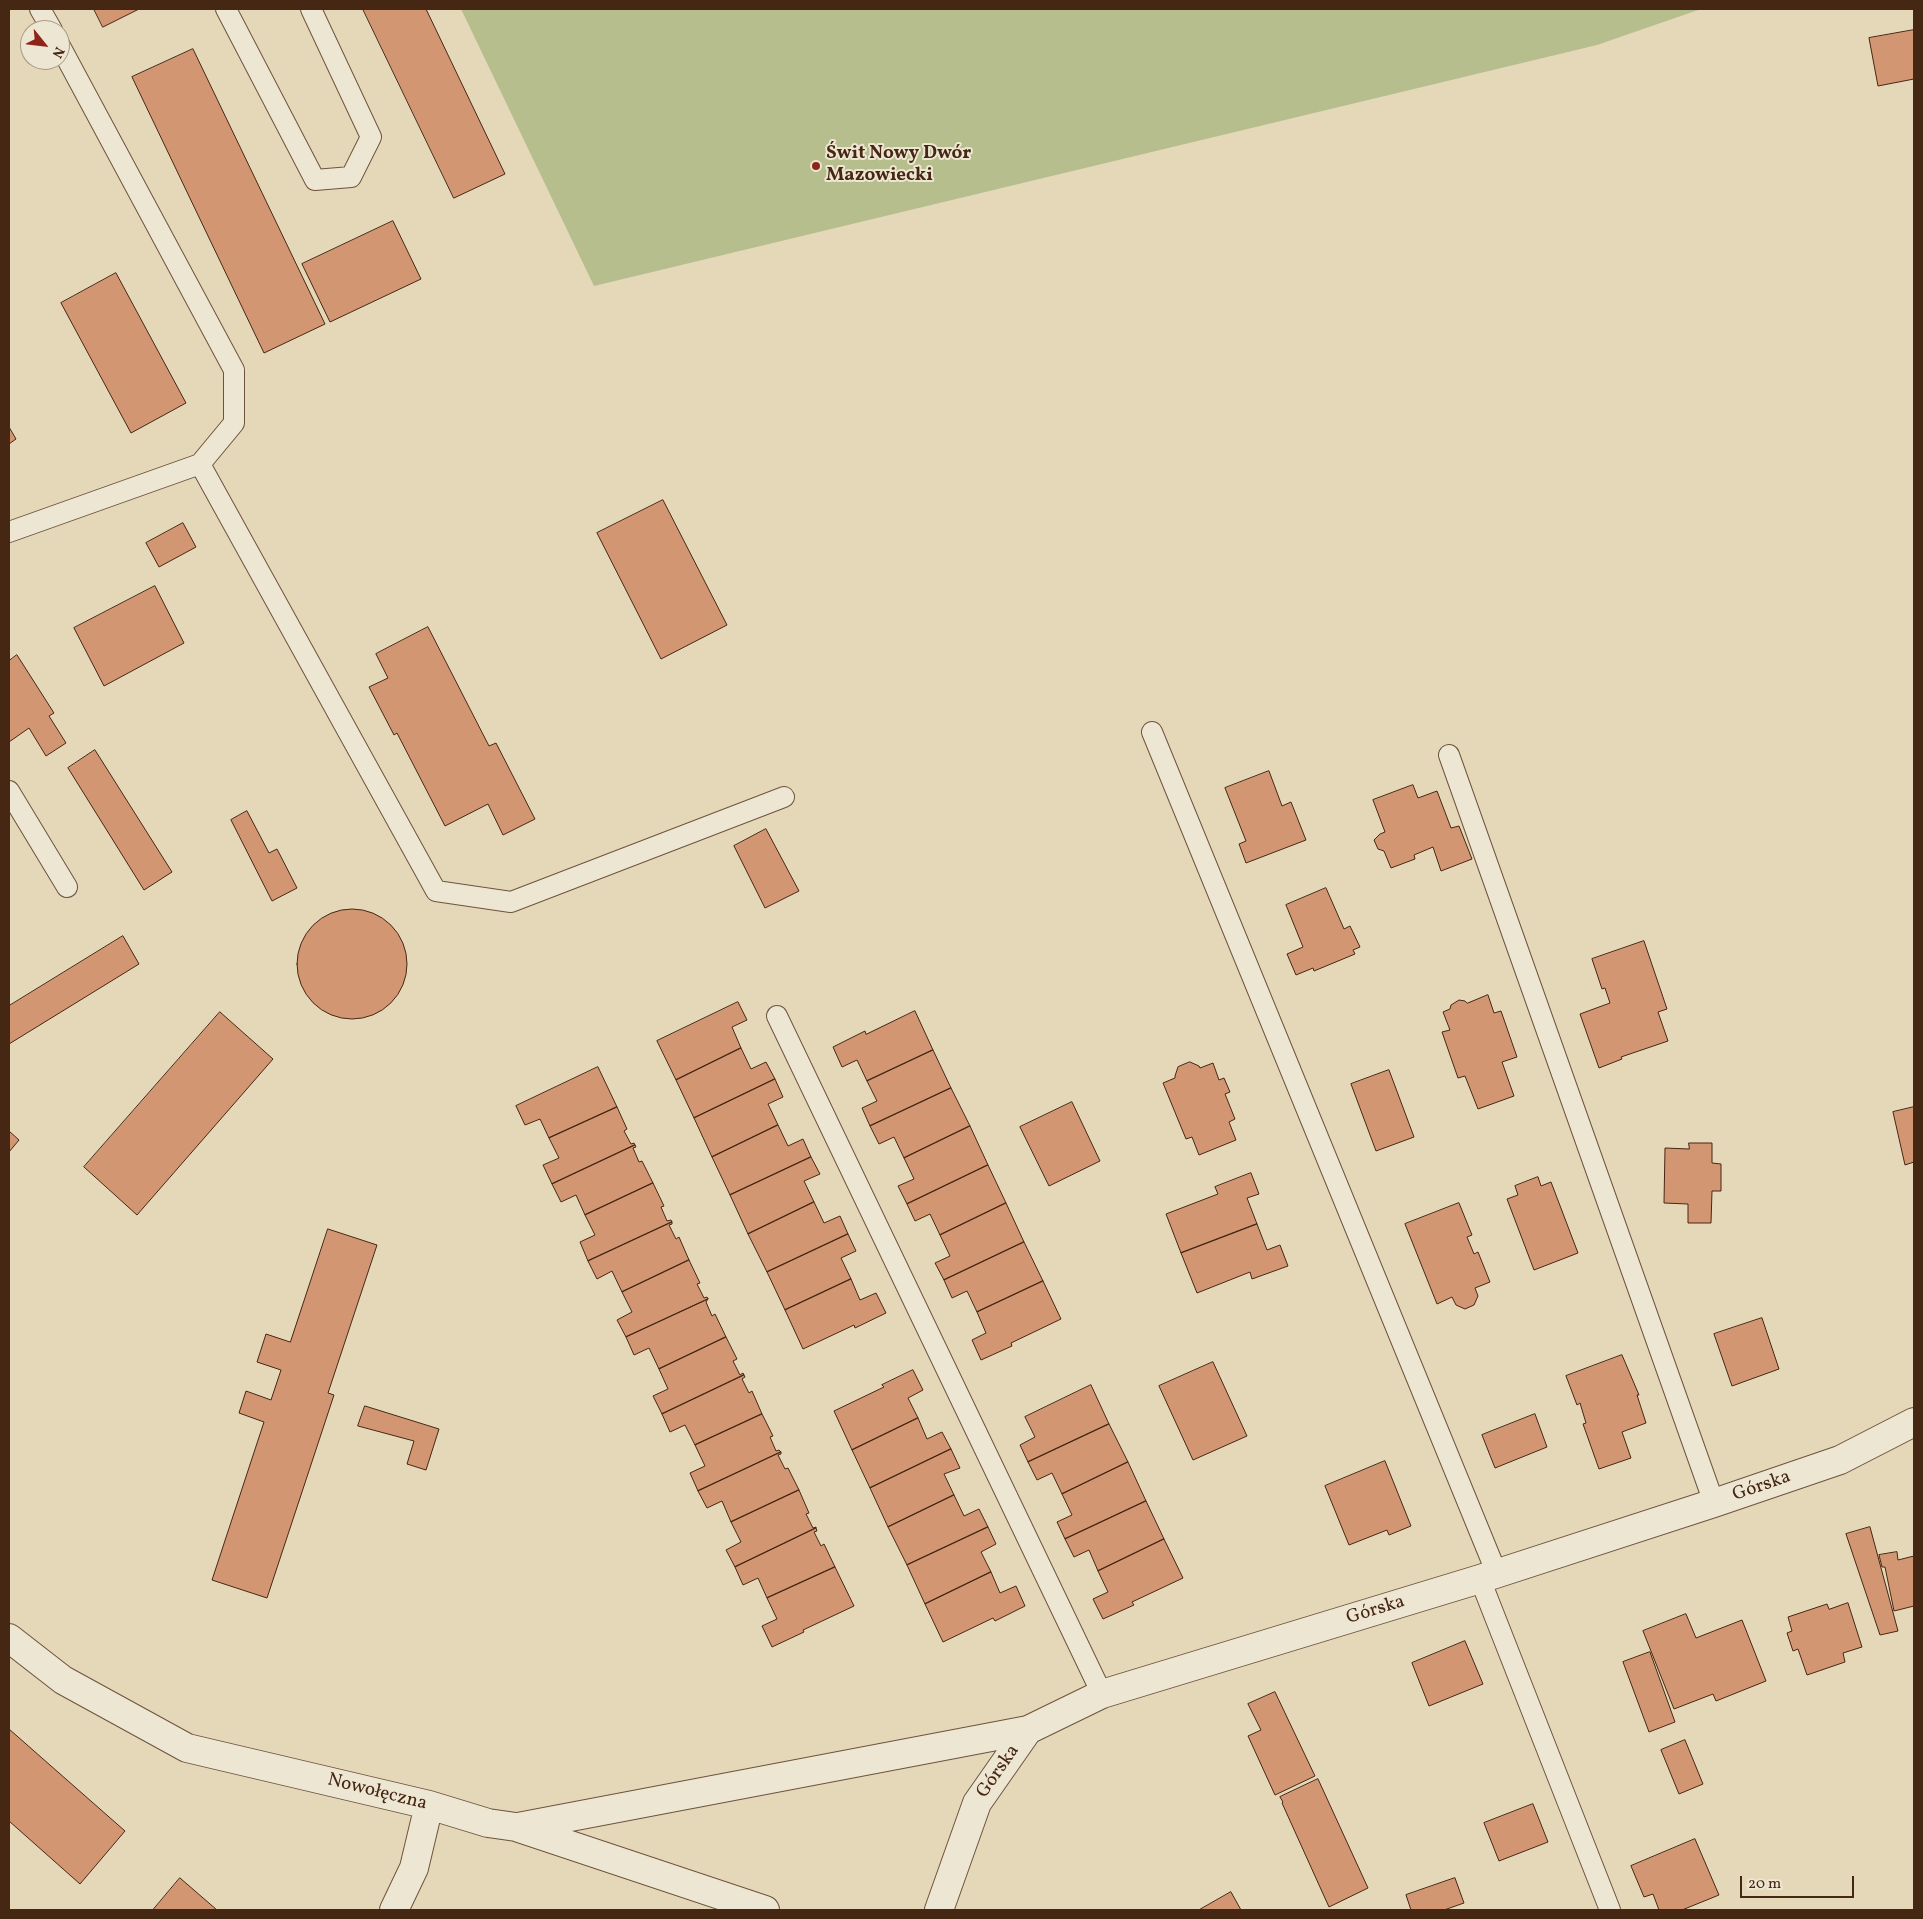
<!DOCTYPE html>
<meta charset="utf-8">
<style>
body{margin:0}
#map{position:relative;width:1923px;height:1919px;overflow:hidden;background:#e4d8b9;font-family:Vollkorn,serif}
canvas{display:block}
.frame{position:absolute;inset:0;border:10px solid #462714;pointer-events:none}
.north{position:absolute;left:20px;top:20px;width:50px;height:50px;box-sizing:border-box;background:#ede6d2;border:1px solid #aa9a86;border-radius:50%;rotate:119deg;font-size:14px;font-weight:700;line-height:20px;text-align:center;color:#462714}
.north::after{content:'';display:block;margin:auto;width:18px;height:22px;background:#8f2418;clip-path:polygon(50% 0,100% 100%,50% 72%,0 100%)}
.scale{position:absolute;left:1740px;top:1876px;width:114px;height:22px;box-sizing:border-box;border:2px solid #462714;border-top:0;padding-left:6px;font-size:15px;line-height:18px;white-space:nowrap;color:#462714;-webkit-text-stroke:4px #ede6d2;paint-order:stroke}
</style>
<div id="map">
<canvas width="1923" height="1919"></canvas>
<div class="frame"></div>
<div class="north">N</div>
<div class="scale">20 m</div>
</div>
<script>
const g = document.querySelector('canvas').getContext('2d');
g.lineJoin = 'round';
function fillPath(path, color) {
  g.fillStyle = color;
  g.fill(path, 'evenodd');
}
function trace(path, color, width, dash) {
  g.strokeStyle = color;
  g.lineWidth = width;
  g.lineCap = dash ? 'butt' : 'round';
  g.setLineDash(dash || []);
  g.stroke(path);
}
function label(font, color, halo, rows, align = 'center') {
  g.font = font + ' Vollkorn,serif';
  g.lineWidth = 4;
  g.setLineDash([]);
  g.textBaseline = 'middle';
  g.strokeStyle = halo;
  g.fillStyle = color;
  for (const [text, x, y, turn = 0] of rows) {
    g.save();
    g.translate(x, y);
    g.rotate((+turn || 0) * Math.PI / 180);
    g.textAlign = isNaN(turn) ? turn : align;
    if (halo) g.strokeText(text, 0, 0);
    g.fillText(text, 0, 0);
    g.restore();
  }
}
fillPath(new Path2D(`
 M 461,9 L 1701,9 L 1597,45 L 594,286 Z`), '#b6be8e');
const building = new Path2D(`
 M 94,9 L 139,9 L 103,27 Z
 M 363,9 L 426,9 L 505,174 L 454,198 Z
 M 1914,30 L 1914,79 L 1878,86 L 1869,38 Z
 M 193,49 L 325,324 L 264,353 L 132,77 Z
 M 393,221 L 421,279 L 330,322 L 302,264 Z
 M 116,273 L 186,403 L 131,433 L 61,303 Z
 M 9,427 L 16,439 L 9,444 Z
 M 663,500 L 727,625 L 661,659 L 597,533 Z
 M 183,523 L 196,547 L 159,567 L 146,543 Z
 M 155,586 L 184,643 L 104,686 L 74,628 Z
 M 428,627 L 489,746 L 496,743 L 535,819 L 503,835 L 488,804 L 445,826 L 397,733 L 394,735 L 369,687 L 388,678 L 376,654 Z
 M 17,655 L 54,713 L 49,716 L 66,743 L 46,756 L 29,728 L 9,742 L 9,661 Z
 M 95,750 L 172,872 L 144,890 L 68,768 Z
 M 1269,771 L 1282,806 L 1291,802 L 1306,840 L 1246,863 L 1239,844 L 1246,841 L 1225,788 Z
 M 1413,785 L 1418,798 L 1437,791 L 1451,828 L 1459,826 L 1472,859 L 1441,871 L 1433,847 L 1414,855 L 1415,859 L 1391,868 L 1384,851 L 1378,849 L 1374,840 L 1380,834 L 1385,832 L 1373,800 Z
 M 247,811 L 269,853 L 277,849 L 297,888 L 272,901 L 231,820 Z
 M 766,829 L 799,891 L 765,908 L 734,846 Z
 M 1326,888 L 1344,929 L 1350,926 L 1360,947 L 1353,950 L 1355,954 L 1314,971 L 1313,968 L 1296,975 L 1287,954 L 1303,947 L 1286,905 Z
 M297 964a55 55 0 1 1 110 0a55 55 0 1 1-110 0Z
 M 123,936 L 139,964 L 9,1044 L 9,1006 Z
 M 1644,941 L 1667,1009 L 1658,1012 L 1668,1041 L 1621,1057 L 1622,1059 L 1599,1068 L 1580,1014 L 1610,1003 L 1605,988 L 1602,989 L 1592,959 Z
 M 1488,995 L 1494,1013 L 1501,1011 L 1517,1057 L 1502,1062 L 1514,1096 L 1478,1109 L 1465,1076 L 1458,1078 L 1442,1032 L 1450,1030 L 1443,1012 L 1450,1009 L 1451,1005 L 1459,1000 L 1465,1001 L 1467,1003 Z
 M 738,1002 L 747,1020 L 732,1027 L 741,1048 L 676,1080 L 657,1041 Z
 M 915,1011 L 933,1050 L 867,1081 L 857,1060 L 842,1067 L 833,1047 L 865,1031 L 866,1034 Z
 M 220,1012 L 273,1059 L 137,1215 L 84,1167 Z
 M 741,1048 L 751,1069 L 766,1062 L 775,1079 L 694,1118 L 676,1080 Z
 M 933,1050 L 951,1088 L 870,1126 L 862,1108 L 877,1101 L 867,1081 Z
 M 1190,1062 L 1199,1066 L 1200,1068 L 1213,1063 L 1219,1080 L 1224,1078 L 1230,1092 L 1225,1094 L 1235,1119 L 1229,1122 L 1236,1140 L 1199,1155 L 1192,1137 L 1186,1139 L 1163,1083 L 1175,1078 L 1175,1076 L 1178,1067 Z
 M 598,1067 L 617,1107 L 549,1138 L 540,1119 L 525,1125 L 516,1106 Z
 M 1389,1070 L 1414,1137 L 1376,1151 L 1351,1084 Z
 M 775,1079 L 783,1097 L 768,1104 L 778,1125 L 712,1157 L 694,1118 Z
 M 951,1088 L 970,1126 L 904,1158 L 894,1137 L 879,1144 L 870,1126 Z
 M 1072,1102 L 1100,1161 L 1049,1186 L 1020,1127 Z
 M 617,1107 L 627,1129 L 624,1131 L 631,1144 L 634,1143 L 635,1145 L 552,1184 L 543,1165 L 559,1158 L 549,1138 Z
 M 1914,1107 L 1914,1162 L 1905,1165 L 1893,1112 Z
 M 778,1125 L 788,1146 L 803,1139 L 811,1157 L 730,1195 L 712,1157 Z
 M 970,1126 L 988,1165 L 907,1204 L 898,1186 L 914,1179 L 904,1158 Z
 M 9,1131 L 19,1140 L 9,1152 Z
 M 1689,1143 L 1712,1143 L 1712,1163 L 1721,1164 L 1721,1191 L 1712,1191 L 1711,1223 L 1688,1223 L 1688,1204 L 1664,1203 L 1665,1148 L 1689,1149 Z
 M 635,1145 L 636,1147 L 633,1148 L 639,1162 L 642,1161 L 653,1183 L 585,1215 L 576,1195 L 561,1202 L 552,1184 Z
 M 811,1157 L 820,1174 L 804,1181 L 814,1202 L 748,1234 L 730,1195 Z
 M 988,1165 L 1006,1203 L 940,1235 L 930,1214 L 915,1221 L 907,1204 Z
 M 1251,1173 L 1259,1194 L 1247,1198 L 1257,1224 L 1181,1253 L 1166,1214 L 1218,1194 L 1215,1187 Z
 M 1538,1177 L 1541,1186 L 1551,1182 L 1578,1253 L 1534,1270 L 1507,1199 L 1518,1195 L 1515,1186 Z
 M 653,1183 L 664,1206 L 661,1207 L 667,1221 L 671,1220 L 672,1222 L 588,1261 L 580,1242 L 595,1235 L 585,1215 Z
 M 814,1202 L 824,1223 L 840,1216 L 848,1234 L 767,1272 L 748,1234 Z
 M 1006,1203 L 1024,1242 L 944,1280 L 935,1263 L 950,1256 L 940,1235 Z
 M 1459,1203 L 1472,1235 L 1467,1237 L 1474,1254 L 1478,1252 L 1490,1282 L 1475,1288 L 1478,1296 L 1474,1305 L 1465,1309 L 1456,1305 L 1452,1297 L 1437,1304 L 1405,1224 Z
 M 672,1222 L 672,1224 L 669,1225 L 676,1239 L 679,1237 L 689,1260 L 622,1292 L 612,1271 L 597,1279 L 588,1261 Z
 M 1257,1224 L 1267,1250 L 1280,1245 L 1288,1266 L 1252,1279 L 1250,1272 L 1197,1293 L 1181,1253 Z
 M 328,1229 L 377,1245 L 328,1393 L 334,1395 L 267,1598 L 212,1580 L 264,1422 L 239,1413 L 246,1391 L 271,1400 L 281,1370 L 257,1362 L 266,1334 L 290,1342 Z
 M 848,1234 L 856,1251 L 841,1258 L 851,1279 L 785,1310 L 767,1272 Z
 M 1024,1242 L 1043,1281 L 977,1312 L 967,1291 L 952,1298 L 944,1280 Z
 M 689,1260 L 700,1283 L 697,1284 L 704,1298 L 707,1297 L 708,1299 L 626,1337 L 617,1320 L 632,1312 L 622,1292 Z
 M 851,1279 L 860,1300 L 876,1293 L 886,1313 L 855,1328 L 854,1325 L 803,1349 L 785,1310 Z
 M 1043,1281 L 1061,1319 L 1011,1343 L 1012,1346 L 981,1360 L 972,1340 L 986,1333 L 977,1312 Z
 M 708,1299 L 706,1302 L 712,1316 L 715,1314 L 726,1337 L 659,1369 L 649,1348 L 634,1355 L 626,1337 Z
 M 1762,1318 L 1779,1369 L 1732,1386 L 1714,1334 Z
 M 726,1337 L 737,1359 L 733,1361 L 740,1375 L 743,1373 L 744,1375 L 662,1414 L 653,1396 L 668,1389 L 659,1369 Z
 M 1622,1355 L 1639,1395 L 1637,1395 L 1646,1423 L 1622,1432 L 1631,1458 L 1599,1469 L 1583,1424 L 1586,1423 L 1580,1403 L 1577,1405 L 1566,1376 Z
 M 1213,1362 L 1247,1436 L 1193,1460 L 1159,1386 Z
 M 913,1370 L 923,1390 L 908,1398 L 918,1418 L 852,1450 L 834,1411 L 884,1387 L 882,1385 Z
 M 744,1375 L 745,1377 L 742,1379 L 749,1393 L 752,1391 L 762,1414 L 695,1445 L 685,1425 L 670,1432 L 662,1414 Z
 M 1091,1385 L 1109,1424 L 1028,1462 L 1020,1445 L 1035,1437 L 1025,1417 Z
 M 365,1406 L 439,1429 L 426,1470 L 407,1464 L 414,1441 L 358,1426 Z
 M 762,1414 L 773,1436 L 770,1437 L 776,1451 L 779,1450 L 781,1452 L 698,1491 L 690,1473 L 705,1466 L 695,1445 Z
 M 1535,1414 L 1547,1447 L 1495,1468 L 1482,1435 Z
 M 918,1418 L 927,1439 L 942,1432 L 951,1449 L 870,1488 L 852,1450 Z
 M 1109,1424 L 1128,1462 L 1062,1494 L 1052,1473 L 1037,1480 L 1028,1462 Z
 M 951,1449 L 960,1468 L 944,1474 L 954,1495 L 888,1527 L 870,1488 Z
 M 781,1452 L 781,1454 L 778,1455 L 785,1469 L 788,1468 L 799,1490 L 731,1522 L 722,1501 L 707,1508 L 698,1491 Z
 M 1385,1461 L 1411,1526 L 1389,1535 L 1387,1530 L 1349,1545 L 1325,1486 Z
 M 1128,1462 L 1146,1501 L 1065,1539 L 1057,1522 L 1072,1515 L 1062,1494 Z
 M 799,1490 L 809,1513 L 806,1514 L 813,1528 L 816,1527 L 816,1528 L 735,1567 L 726,1550 L 741,1542 L 731,1522 Z
 M 954,1495 L 964,1516 L 979,1509 L 988,1527 L 907,1565 L 888,1527 Z
 M 1146,1501 L 1164,1539 L 1098,1571 L 1089,1550 L 1074,1557 L 1065,1539 Z
 M 988,1527 L 996,1544 L 981,1552 L 991,1572 L 925,1604 L 907,1565 Z
 M 1870,1527 L 1898,1631 L 1880,1635 L 1846,1534 Z
 M 816,1528 L 817,1531 L 814,1532 L 821,1546 L 824,1544 L 835,1567 L 767,1598 L 758,1578 L 743,1585 L 735,1567 Z
 M 1164,1539 L 1183,1578 L 1132,1602 L 1134,1605 L 1103,1619 L 1093,1599 L 1108,1592 L 1098,1571 Z
 M 1897,1552 L 1898,1560 L 1914,1556 L 1914,1606 L 1894,1611 L 1885,1567 L 1882,1567 L 1879,1555 Z
 M 835,1567 L 854,1606 L 803,1630 L 804,1632 L 772,1647 L 762,1626 L 777,1619 L 767,1598 Z
 M 991,1572 L 1000,1593 L 1016,1586 L 1025,1606 L 995,1621 L 993,1618 L 943,1642 L 925,1604 Z
 M 1848,1603 L 1862,1647 L 1843,1653 L 1845,1662 L 1807,1675 L 1798,1649 L 1793,1651 L 1787,1633 L 1792,1631 L 1788,1617 L 1827,1604 L 1829,1609 Z
 M 1686,1614 L 1696,1638 L 1742,1620 L 1766,1681 L 1716,1701 L 1713,1694 L 1674,1709 L 1643,1631 Z
 M 1465,1641 L 1483,1684 L 1429,1706 L 1412,1663 Z
 M 1650,1652 L 1675,1722 L 1649,1732 L 1623,1662 Z
 M 1275,1692 L 1315,1776 L 1275,1795 L 1248,1736 L 1261,1730 L 1248,1704 Z
 M 9,1729 L 125,1831 L 80,1884 L 9,1821 Z
 M 1685,1740 L 1703,1784 L 1679,1794 L 1661,1750 Z
 M 1318,1779 L 1368,1888 L 1329,1907 L 1282,1803 L 1283,1802 L 1280,1797 Z
 M 1533,1804 L 1548,1842 L 1499,1861 L 1484,1823 Z
 M 1695,1839 L 1719,1895 L 1682,1910 L 1659,1910 L 1653,1894 L 1644,1897 L 1631,1866 Z
 M 180,1878 L 217,1910 L 153,1910 Z
 M 1455,1878 L 1464,1903 L 1444,1910 L 1411,1910 L 1406,1895 Z
 M 1231,1892 L 1241,1910 L 1199,1910 Z`);
fillPath(building, '#d39672');
trace(building, '#462714', 1);
const service = new Path2D(`
 M 40,9 L 52,30
 M 226,9 L 315,180 L 351,177 L 371,137 L 311,9
 M 200,464 L 436,891 L 511,902 L 784,797
 M 9,532 L 200,464 L 234,423 L 234,370 L 60,46
 M 1152,732 L 1497,1574
 M 1449,755 L 1714,1503
 M 9,791 L 67,887
 M 777,1016 L 1102,1694
 M 1480,1579 L 1610,1910`);
const minor = new Path2D(`
 M 9,1638 L 63,1680 L 187,1748 L 429,1805 L 488,1823 L 516,1827 L 765,1910
 M 518,1827 L 1028,1730
 M 394,1910 L 414,1868 L 429,1805
 M 939,1910 L 977,1803 L 1028,1730 L 1102,1694 L 1480,1579 L 1714,1503 L 1840,1460 L 1914,1422`);
trace(service, '#6e533d', 22);
trace(minor, '#6e533d', 30);
trace(service, '#ede6d2', 20);
trace(minor, '#ede6d2', 28);
for (const [x, y, r, color] of [
 [816,166,5,"#8f2418"]
]) {
  const dot = new Path2D();
  dot.arc(x, y, r, 0, 2 * Math.PI);
  g.fillStyle = color;
  g.fill(dot);
  trace(dot, '#ede6d2', 2);
}
label('bold 19px', '#462714', '#ede6d2', [
 ["Świt Nowy Dwór",826,155],
 ["Mazowiecki",826,177]
], 'left');
label('19px', '#462714', '#ede6d2', [
 ["Górska",1762,1487,-19],
 ["Górska",1376,1611,-17],
 ["Górska",999,1772,-55],
 ["Nowołęczna",377,1793,14]
]);
</script>
